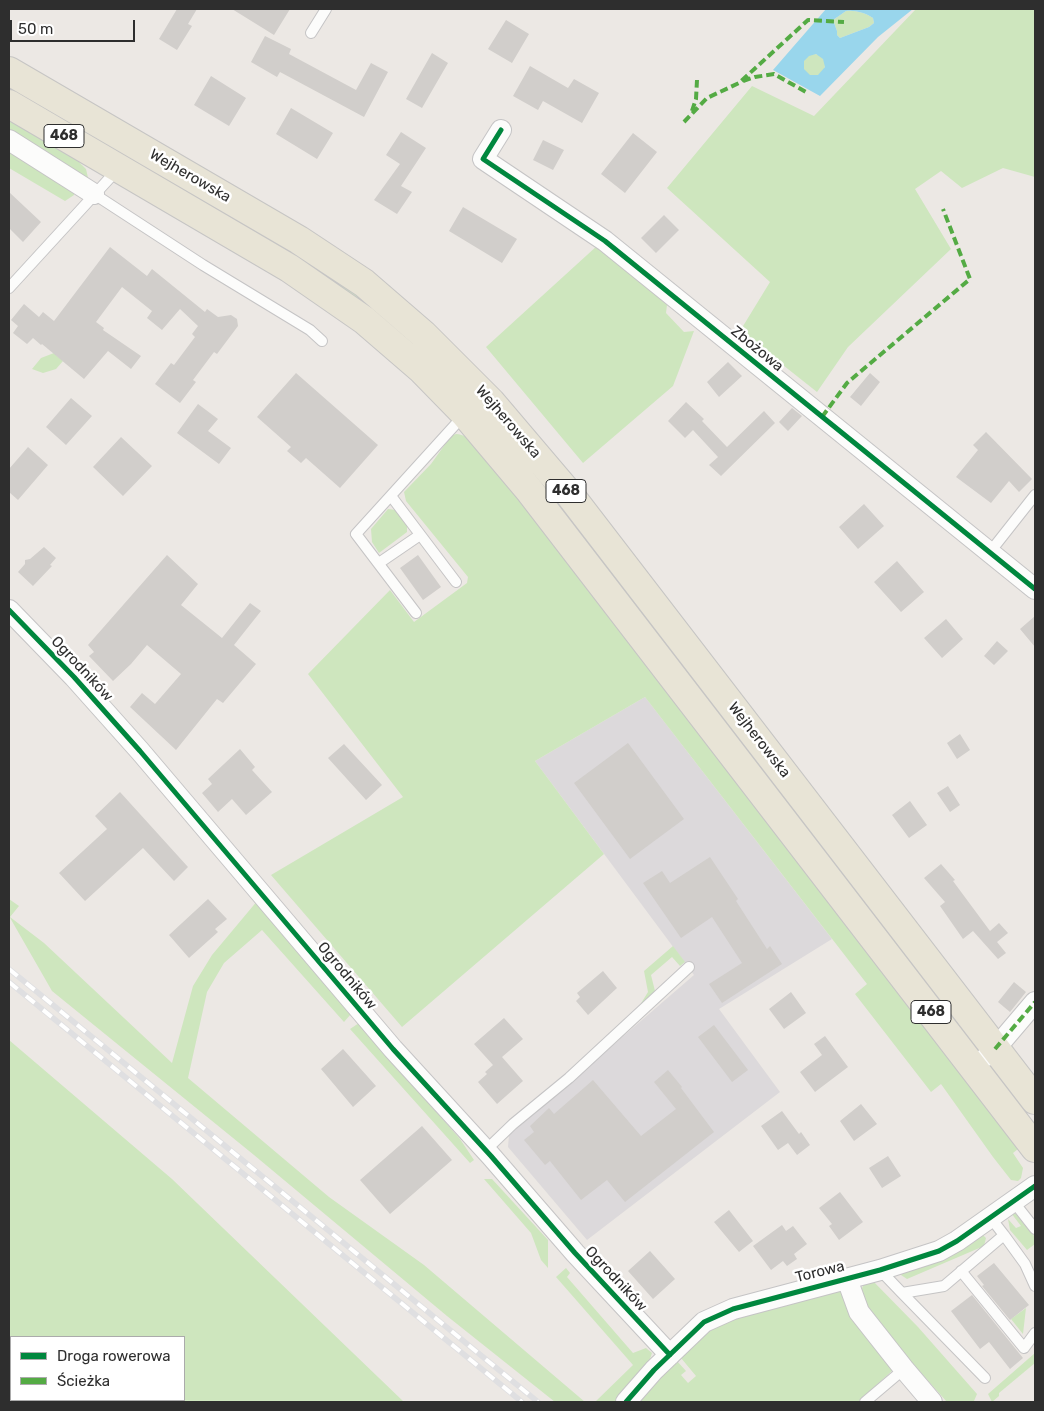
<!DOCTYPE html>
<meta charset="utf-8">
<style>
body{margin:0}
#map{position:relative;width:1044px;height:1411px;overflow:hidden;background:#ece8e4;font-family:Rubik,sans-serif}
canvas{display:block}
.frame{position:absolute;inset:0;border:10px solid #2e2e2e;pointer-events:none}
.legend{position:absolute;left:10px;top:1336px;width:175px;height:65px;box-sizing:border-box;background:#fff;border:1px solid #ababab;margin:0;padding:6px 9px;list-style:none;font-size:15px;color:#2e2e2e}
.legend li{display:flex;align-items:center;gap:10px;height:25px}
.legend b{width:25px;border:1px solid #ababab}
.scale{position:absolute;left:10px;top:20px;width:125px;height:22px;box-sizing:border-box;border:2px solid #2e2e2e;border-top:0;padding-left:6px;font-size:15px;line-height:18px;white-space:nowrap;color:#2e2e2e;-webkit-text-stroke:4px #fff;paint-order:stroke}
</style>
<div id="map">
<canvas width="1044" height="1411"></canvas>
<div class="frame"></div>
<ul class="legend">
<li><b style="height:6px;background:#00873e"></b>Droga rowerowa</li>
<li><b style="height:6px;background:#54ab44"></b>Ścieżka</li>
</ul>
<div class="scale">50 m</div>
</div>
<script>
const g = document.querySelector('canvas').getContext('2d');
g.lineJoin = 'round';
function fillPath(path, color) {
  g.fillStyle = color;
  g.fill(path, 'evenodd');
}
function trace(path, color, width, dash) {
  g.strokeStyle = color;
  g.lineWidth = width;
  g.lineCap = dash ? 'butt' : 'round';
  g.setLineDash(dash || []);
  g.stroke(path);
}
function label(font, color, halo, rows, align = 'center') {
  g.font = font + ' Rubik,sans-serif';
  g.lineWidth = 5;
  g.setLineDash([]);
  g.textBaseline = 'middle';
  g.strokeStyle = halo;
  g.fillStyle = color;
  for (const [text, x, y, turn = 0] of rows) {
    g.save();
    g.translate(x, y);
    g.rotate((+turn || 0) * Math.PI / 180);
    g.textAlign = isNaN(turn) ? turn : align;
    if (halo) g.strokeText(text, 0, 0);
    g.fillText(text, 0, 0);
    g.restore();
  }
}
fillPath(new Path2D(`
 M 645,697 L 832,939 L 719,1009 L 780,1092 L 587,1240 L 508,1147 L 509,1135 L 694,975 L 535,761 Z`), '#dcd9db');
fillPath(new Path2D(`
 M 916,9 L 1035,9 L 1035,177 L 1003,168 L 962,188 L 941,171 L 915,189 L 951,249 L 848,347 L 817,392 L 740,331 L 770,282 L 667,188 L 752,86 L 814,116 Z
 M 846,11 C 855,10 866,13 873,18 L 874,23 L 869,27 L 840,38 L 837,35 L 837,31 L 833,20 Z
 M803 65a11 11 0 1 1 22 0a11 11 0 1 1-22 0Z
 M 9,120 L 76,159 L 86,169 L 89,182 L 9,136 Z
 M 9,144 L 74,188 L 74,195 L 65,201 L 9,168 Z
 M 142,161 L 345,283 L 407,333 L 505,433 L 965,1028 L 960,1029 L 493,430 L 137,166 Z
 M 598,245 L 667,305 L 666,313 L 684,332 L 694,331 L 673,386 L 583,463 L 486,347 Z
 M 54,353 L 63,361 L 56,369 L 43,373 L 32,369 L 41,358 Z
 M 456,434 C 471,434 483,455 493,466 L 866,948 L 1018,1149 L 1013,1153 L 1023,1168 L 1021,1178 L 1018,1181 L 1011,1180 L 993,1157 L 941,1084 L 931,1092 L 855,994 L 867,984 L 645,697 L 535,761 L 604,854 L 402,1027 L 271,875 L 403,797 L 308,674 L 390,590 L 414,622 L 467,583 L 468,577 L 406,501 L 404,492 L 431,464 L 451,436 Z
 M 388,509 L 396,510 L 407,524 L 407,532 L 379,553 L 372,542 L 371,529 Z
 M 9,899 L 19,906 L 10,917 L 44,943 L 172,1063 L 193,986 L 212,955 L 258,900 L 351,1014 L 344,1022 L 262,930 L 224,963 L 207,992 L 188,1078 L 329,1197 L 424,1265 L 585,1402 L 555,1402 L 447,1316 L 254,1155 L 52,991 L 9,916 Z
 M 673,946 L 685,962 L 680,966 L 672,957 L 651,975 L 655,991 L 640,1005 L 648,992 L 644,971 Z
 M 359,1023 L 460,1139 L 474,1160 L 470,1163 L 350,1029 Z
 M 9,1040 L 172,1179 L 404,1402 L 9,1402 ZM 11,1337 L 184,1337 L 184,1400 L 11,1400 Z
 M 484,1179 L 492,1179 L 548,1240 L 548,1268 L 541,1260 L 531,1233 Z
 M 1011,1213 L 1016,1214 L 1035,1237 L 1035,1244 L 1027,1250 L 1010,1230 L 1008,1219 L 1016,1228 L 1021,1226 Z
 M 983,1235 L 986,1238 L 984,1246 L 907,1279 L 901,1275 L 903,1270 Z
 M 566,1268 L 570,1273 L 567,1277 L 633,1353 L 646,1348 L 652,1353 L 646,1371 L 615,1402 L 595,1402 L 633,1365 L 556,1277 Z
 M 872,1280 L 918,1327 L 977,1394 L 974,1401 L 976,1402 L 947,1402 L 870,1316 L 861,1290 L 865,1282 Z
 M 837,1288 L 846,1295 L 893,1370 L 858,1402 L 639,1402 L 677,1361 L 686,1371 L 681,1375 L 688,1383 L 696,1376 L 681,1358 L 703,1336 L 719,1325 L 718,1323 Z
 M 1026,1308 L 1023,1334 L 1011,1319 Z
 M 1035,1353 L 1035,1363 L 999,1393 L 999,1396 L 992,1402 L 988,1394 Z`), '#cee6be');
fillPath(new Path2D(`
 M 826,9 L 913,9 L 878,37 L 820,96 L 773,70 ZM 846,11 C 855,10 866,13 873,18 L 874,23 L 869,27 L 840,38 L 837,35 L 837,31 L 833,20 ZM 816,54 L 823,59 L 825,67 L 818,75 L 810,75 L 804,69 L 804,61 L 809,56 Z`), '#99d6ec');
fillPath(new Path2D(`
 M 177,9 L 197,9 L 188,24 L 192,26 L 177,50 L 159,39 Z
 M 232,9 L 290,9 L 274,35 Z
 M 506,20 L 529,34 L 512,63 L 488,49 Z
 M 265,36 L 291,49 L 289,54 L 356,90 L 371,63 L 388,72 L 364,117 L 280,72 L 277,77 L 251,62 Z
 M 432,53 L 448,63 L 422,108 L 406,99 Z
 M 530,66 L 568,88 L 574,79 L 599,93 L 582,123 L 543,101 L 538,110 L 513,96 Z
 M 211,76 L 246,98 L 229,126 L 194,105 Z
 M 291,108 L 333,133 L 317,159 L 276,134 Z
 M 401,132 L 426,148 L 401,186 L 412,192 L 397,214 L 374,200 L 400,164 L 386,155 Z
 M 633,133 L 657,152 L 625,193 L 601,174 Z
 M 543,140 L 564,150 L 553,170 L 533,160 Z
 M 9,192 L 41,222 L 23,242 L 9,228 Z
 M 463,207 L 517,239 L 502,263 L 449,231 Z
 M 664,215 L 679,230 L 656,253 L 641,238 Z
 M 110,247 L 147,276 L 152,269 L 205,312 L 207,309 L 218,317 L 231,315 L 237,319 L 238,326 L 217,354 L 214,352 L 193,380 L 196,382 L 180,403 L 155,384 L 171,363 L 174,365 L 195,337 L 192,334 L 198,326 L 180,309 L 162,330 L 147,318 L 152,311 L 122,287 L 96,322 L 104,328 L 103,330 L 141,356 L 131,369 L 108,351 L 84,379 L 42,344 L 41,345 L 33,338 L 27,344 L 13,333 L 18,326 L 11,320 L 24,304 L 39,317 L 43,312 L 54,321 Z
 M 728,362 L 742,376 L 719,397 L 707,382 Z
 M 296,373 L 378,445 L 340,488 L 306,458 L 301,463 L 287,451 L 291,447 L 257,417 Z
 M 870,373 L 880,382 L 861,406 L 850,397 Z
 M 71,398 L 92,416 L 66,445 L 46,427 Z
 M 686,402 L 704,419 L 702,421 L 727,447 L 764,411 L 775,423 L 721,476 L 709,465 L 718,457 L 693,430 L 685,438 L 668,421 Z
 M 198,404 L 218,419 L 208,431 L 231,448 L 219,464 L 177,433 Z
 M 792,408 L 802,416 L 788,431 L 779,422 Z
 M 986,432 L 1032,479 L 1019,492 L 1009,481 L 991,503 L 956,477 L 978,450 L 973,445 Z
 M 121,437 L 152,466 L 123,496 L 93,467 Z
 M 28,447 L 48,465 L 18,500 L 9,492 L 9,469 Z
 M 864,504 L 884,526 L 858,549 L 839,527 Z
 M 44,547 L 56,558 L 50,565 L 52,566 L 33,586 L 18,572 L 25,564 L 25,560 L 30,559 Z
 M 167,555 L 198,584 L 181,605 L 222,638 L 250,603 L 261,611 L 234,645 L 256,664 L 223,703 L 217,699 L 176,750 L 130,707 L 142,693 L 155,704 L 181,674 L 147,645 L 131,664 L 113,681 L 89,656 L 94,652 L 88,645 Z
 M 418,555 L 441,587 L 423,600 L 400,568 Z
 M 897,561 L 924,592 L 901,612 L 874,582 Z
 M 1035,616 L 1035,647 L 1020,629 Z
 M 946,619 L 963,639 L 942,658 L 924,638 Z
 M 997,641 L 1008,651 L 994,665 L 984,656 Z
 M 960,734 L 970,750 L 957,759 L 947,743 Z
 M 628,743 L 684,819 L 630,859 L 574,783 Z
 M 344,744 L 382,785 L 366,800 L 328,758 Z
 M 240,749 L 255,767 L 252,770 L 272,792 L 246,815 L 232,799 L 218,812 L 202,793 L 212,784 L 208,779 Z
 M 948,786 L 960,805 L 950,812 L 937,793 Z
 M 120,792 L 188,867 L 174,881 L 143,848 L 85,901 L 59,873 L 107,829 L 95,816 Z
 M 910,801 L 927,825 L 909,838 L 892,815 Z
 M 710,857 L 738,899 L 736,901 L 767,949 L 770,946 L 782,964 L 722,1003 L 709,984 L 742,963 L 712,917 L 681,938 L 643,883 L 662,871 L 670,883 Z
 M 941,864 L 955,880 L 953,881 L 990,931 L 999,923 L 1008,933 L 997,942 L 1006,953 L 998,959 L 973,931 L 963,939 L 940,906 L 945,902 L 924,878 Z
 M 208,899 L 227,919 L 215,929 L 218,932 L 189,958 L 169,935 Z
 M 603,971 L 617,988 L 588,1015 L 576,1001 L 580,997 L 577,993 Z
 M 1014,982 L 1026,992 L 1010,1012 L 998,1002 Z
 M 791,992 L 806,1013 L 784,1029 L 769,1009 Z
 M 504,1018 L 523,1039 L 502,1057 L 523,1081 L 497,1104 L 478,1082 L 487,1074 L 485,1072 L 493,1065 L 474,1044 Z
 M 714,1025 L 748,1070 L 732,1082 L 698,1037 Z
 M 825,1036 L 848,1067 L 815,1092 L 800,1072 L 822,1055 L 814,1044 Z
 M 343,1049 L 376,1086 L 353,1107 L 321,1069 Z
 M 668,1070 L 682,1087 L 681,1088 L 714,1132 L 625,1202 L 607,1180 L 581,1200 L 550,1161 L 545,1165 L 524,1140 L 534,1132 L 530,1126 L 549,1108 L 554,1114 L 593,1080 L 641,1136 L 676,1109 L 654,1082 Z
 M 861,1104 L 877,1124 L 854,1141 L 840,1121 Z
 M 782,1111 L 799,1134 L 801,1132 L 810,1145 L 797,1155 L 788,1143 L 778,1150 L 761,1126 Z
 M 422,1126 L 452,1160 L 390,1214 L 360,1180 Z
 M 888,1156 L 901,1176 L 882,1188 L 869,1168 Z
 M 840,1192 L 863,1222 L 839,1240 L 829,1226 L 832,1224 L 819,1208 Z
 M 729,1210 L 753,1241 L 739,1252 L 714,1222 Z
 M 782,1225 L 786,1231 L 793,1226 L 807,1244 L 794,1254 L 797,1259 L 787,1266 L 783,1261 L 771,1270 L 753,1246 Z
 M 650,1251 L 675,1279 L 653,1299 L 628,1271 Z
 M 994,1263 L 1029,1305 L 1010,1320 L 982,1286 L 984,1285 L 977,1276 Z
 M 972,1295 L 1023,1358 L 1010,1369 L 989,1342 L 980,1349 L 951,1311 Z`), '#d1cecb');
const lane = new Path2D(`
 M 311,33 L 326,9
 M 94,194 L 203,265 L 310,330 L 322,341
 M 9,288 L 118,169
 M 391,496 L 456,582
 M 990,552 L 1035,495
 M 379,563 L 420,535
 M 416,613 L 356,534 L 464,415
 M 486,1150 L 513,1124 L 569,1078 L 689,967
 M 1013,1201 L 1035,1229
 M 1004,1235 L 1025,1264 L 1035,1286
 M 880,1270 L 902,1293 L 944,1286 L 1004,1235 L 990,1217
 M 961,1271 L 1024,1348 L 1035,1333
 M 902,1293 L 985,1378
 M 865,1402 L 904,1369`);
const street = new Path2D(`
 M 501,130 L 483,159 L 605,241 L 1035,589
 M 9,140 L 94,194
 M 9,610 L 74,677 L 140,751 L 393,1049 L 491,1156 L 575,1253 L 670,1355
 M 987,1056 L 995,1049 L 1035,1002
 M 847,1279 L 859,1312 L 904,1369 L 932,1402
 M 626,1402 L 654,1370 L 704,1322 L 733,1309 L 880,1270 L 939,1251 L 957,1241 L 1035,1186`);
const primary = new Path2D(`
 M 9,71 L 299,240 L 364,283 L 423,334 L 491,402 L 570,495 L 1035,1100
 M 9,104 L 289,268 L 364,320 L 422,370 L 465,414 L 529,490 L 1035,1148`);
trace(lane, '#c5c4c5', 12);
trace(street, '#c5c4c5', 22);
trace(primary, '#c6c5c4', 30);
trace(lane, '#fcfcfb', 10);
trace(street, '#fcfcfb', 20);
trace(primary, '#e8e4d6', 28);
const rail = new Path2D(`
 M 9,969 L 538,1402
 M 9,982 L 522,1402`);
trace(rail, '#dfdfe1', 5.5);
trace(rail, '#fff', 4, [11]);
trace(new Path2D(`
 M 743,81 L 755,77 L 774,74 L 806,92
 M 692,111 L 696,99 L 697,80
 M 684,122 L 707,98 L 739,83 L 808,20 L 844,22
 M 822,417 L 847,383 L 970,279 L 943,209
 M 995,1049 L 1035,1002`), '#54ab44', 4, [8, 4]);
trace(new Path2D(`
 M 501,130 L 483,159 L 605,241 L 1035,589
 M 9,610 L 74,677 L 140,751 L 393,1049 L 491,1156 L 575,1253 L 670,1355
 M 626,1402 L 654,1370 L 704,1322 L 733,1309 L 880,1270 L 939,1251 L 957,1241 L 1035,1186`), '#00873e', 5);
for (const [x, y, w] of [
 [64,136,40],
 [566,491,40],
 [931,1012,40]
]) {
  const box = new Path2D();
  box.roundRect(x - w / 2, y - 11.5, w, 23, 4);
  g.fillStyle = '#fff';
  g.fill(box);
  trace(box, '#2e2e2e', 1);
}
label('bold 14px', '#2e2e2e', null, [
 ["468",64,136],
 ["468",566,491],
 ["468",931,1012]
]);
label('15px', '#2e2e2e', '#fff', [
 ["Wejherowska",190,176,30],
 ["Zbożowa",757,349,39],
 ["Wejherowska",508,422,49],
 ["Ogrodników",82,669,47],
 ["Wejherowska",759,740,52],
 ["Ogrodników",347,976,50],
 ["Torowa",820,1272,-14],
 ["Ogrodników",616,1279,47]
]);
</script>
